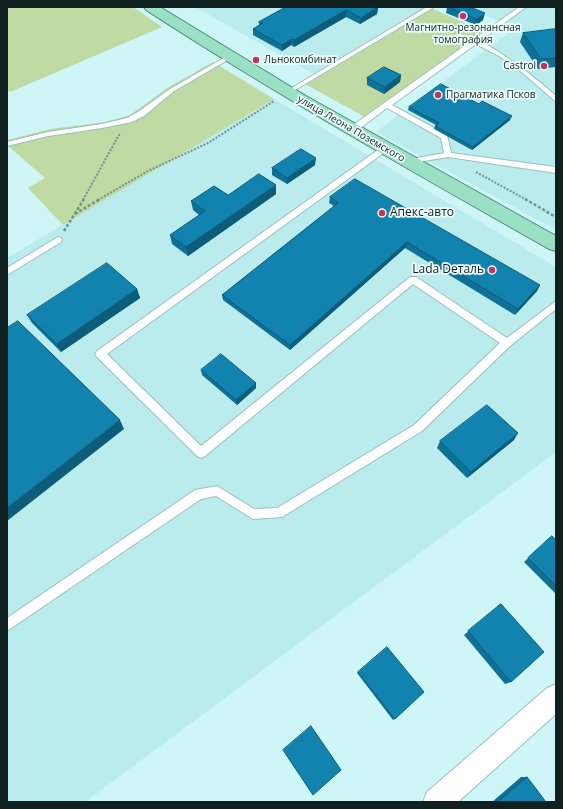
<!DOCTYPE html>
<meta charset="utf-8">
<style>
body{margin:0}
#map{position:relative;width:563px;height:809px;overflow:hidden;background:#cff6f6;font-family:"Open Sans",sans-serif}
canvas{display:block}
.frame{position:absolute;inset:0;border:8px solid #101f1f;pointer-events:none}
</style>
<div id="map">
<canvas width="563" height="809"></canvas>
<div class="frame"></div>
</div>
<script>
const g = document.querySelector('canvas').getContext('2d');
g.lineJoin = 'round';
function fillPath(path, color) {
  g.fillStyle = color;
  g.fill(path, 'evenodd');
}
function trace(path, color, width, dash) {
  g.strokeStyle = color;
  g.lineWidth = width;
  g.lineCap = dash ? 'butt' : 'round';
  g.setLineDash(dash || []);
  g.stroke(path);
}
function label(font, color, halo, rows, align = 'center') {
  g.font = font + ' "Open Sans",sans-serif';
  g.lineWidth = 3.5;
  g.setLineDash([]);
  g.textBaseline = 'middle';
  g.strokeStyle = halo;
  g.fillStyle = color;
  for (const [text, x, y, turn = 0] of rows) {
    g.save();
    g.translate(x, y);
    g.rotate((+turn || 0) * Math.PI / 180);
    g.textAlign = isNaN(turn) ? turn : align;
    if (halo) g.strokeText(text, 0, 0);
    g.fillText(text, 0, 0);
    g.restore();
  }
}
fillPath(new Path2D(`
 M 195,7 L 431,7 L 321,78 Z
 M 465,7 L 556,7 L 556,230 L 376,132 L 515,28 Z
 M 274,99 L 556,267 L 556,452 L 85,802 L 7,802 L 7,258 Z`), '#bbeced');
fillPath(new Path2D(`
 M 7,7 L 133,7 L 162,27 L 10,92 L 7,90 Z
 M 424,7 L 429,7 L 485,32 L 365,117 L 305,84 Z
 M 213,62 L 274,99 L 63,225 L 28,188 L 45,178 L 7,145 L 7,140 L 50,129 L 105,122 L 130,115 L 167,88 Z`), '#bfdba3');
const service = new Path2D(`
 M 427,7 L 434,7 L 290,93 L 285,92 Z
 M 519,7 L 526,7 L 480,41 C 509,57 531,74 556,96 L 556,102 L 523,73 L 499,56 L 476,44 L 392,105 L 447,135 L 451,153 L 556,167 L 556,173 L 448,157 L 406,164 L 406,160 L 444,153 L 441,138 L 387,108 L 355,132 L 349,132 L 349,128 Z
 M 229,55 L 231,56 L 231,58 L 174,91 L 144,116 L 132,122 L 102,128 L 48,136 L 7,146 L 7,142 L 48,132 L 102,124 L 127,118 L 138,112 L 170,89 Z
 M 382,147 L 385,147 L 389,149 L 107,354 L 201,446 L 410,277 L 416,277 L 507,338 L 556,301 L 556,309 L 510,346 L 422,431 L 282,517 L 253,519 L 216,496 L 201,499 L 7,631 L 7,618 L 195,490 L 217,486 L 254,509 L 277,508 L 414,425 L 500,343 L 413,284 L 205,456 L 201,458 L 197,456 L 97,357 L 95,354 L 97,351 Z
 M 58,237 L 61,238 L 62,240 L 61,242 L 7,275 L 7,268 Z`);
const minor = new Path2D(`
 M 556,684 L 556,714 L 458,802 L 423,802 L 427,792 L 547,688 Z`);
const primary = new Path2D(`
 M 144,7 L 160,7 L 306,96 L 556,236 L 556,251 L 549,249 C 413,172 277,95 146,10 Z`);
trace(service, '#99bfc0', 2);
trace(minor, '#99bfc0', 2);
trace(primary, '#3f8f70', 2);
trace(new Path2D(`
 M 476,172 L 527,200
 M 83,200 L 120,133
 M 98,200 L 148,171 L 208,143 L 274,101`), '#759191', 2, [2, 1.5]);
trace(new Path2D(`
 M 525,199 L 556,217
 M 75,214 L 100,199
 M 64,231 L 84,199`), '#759191', 2.5, [3, 2]);
fillPath(service, '#fff');
fillPath(minor, '#fff');
fillPath(primary, '#9be0c4');
fillPath(new Path2D(`
 M 286,7 L 378,7 L 377,14 L 360,24 L 346,17 L 294,47 L 291,45 L 282,51 L 253,35 L 253,29 L 259,25 L 259,22 Z
 M 447,7 L 470,7 L 483,20 L 476,25 L 446,13 Z
 M 556,29 L 556,67 L 538,69 L 520,42 L 523,33 Z
 M 401,75 L 400,82 L 384,94 L 367,85 L 367,78 Z
 M 409,107 L 510,120 L 472,150 L 434,129 L 435,126 L 436,125 L 408,110 Z
 M 315,165 L 287,184 L 272,175 L 272,168 Z
 M 276,194 L 188,256 L 172,244 L 170,235 L 199,215 L 193,210 L 191,201 L 228,195 Z
 M 330,197 L 540,285 L 537,291 L 515,315 L 405,248 L 290,350 L 223,300 L 222,295 L 334,206 L 329,203 Z
 M 137,289 L 140,298 L 61,352 L 32,323 L 27,315 Z
 M 201,370 L 256,388 L 237,405 L 202,375 Z
 M 514,440 L 467,478 L 437,448 L 440,441 Z
 M 552,536 L 556,540 L 556,594 L 524,562 Z
 M 501,604 L 511,682 L 505,684 L 464,635 Z
 M 358,672 L 395,719 L 393,720 L 357,673 Z
 M 521,777 L 527,777 L 546,802 L 492,802 Z`), '#0f7196');
fillPath(new Path2D(`
 M 378,7 L 377,14 L 360,24 L 361,18 Z
 M 346,10 L 346,17 L 294,47 L 294,40 Z
 M 485,13 L 483,20 L 476,25 L 477,19 Z
 M 292,39 L 291,45 L 282,51 L 282,45 Z
 M 401,75 L 400,82 L 384,94 L 385,87 Z
 M 512,116 L 510,120 L 472,150 L 473,147 Z
 M 316,158 L 315,165 L 287,184 L 287,178 Z
 M 276,185 L 276,194 L 188,256 L 186,247 Z
 M 407,242 L 405,248 L 290,350 L 290,345 Z
 M 540,285 L 537,291 L 515,315 L 518,309 Z
 M 137,289 L 140,298 L 61,352 L 57,344 Z
 M 256,383 L 256,388 L 237,405 L 236,400 Z
 M 120,420 L 124,429 L 7,521 L 7,508 Z
 M 518,433 L 514,440 L 467,478 L 471,472 Z`), '#0c5c7a');
const building = new Path2D(`
 M 286,7 L 378,7 L 361,18 L 346,10 L 294,40 L 292,39 L 282,45 L 253,29 L 263,23 L 259,22 Z
 M 449,7 L 470,7 L 485,13 L 477,19 Z
 M 556,29 L 556,58 L 541,59 L 523,33 Z
 M 384,67 L 401,75 L 385,87 L 367,78 Z
 M 441,84 L 479,104 L 482,101 L 512,116 L 473,147 L 435,126 L 439,123 L 409,107 Z
 M 301,149 L 316,158 L 287,178 L 272,168 Z
 M 259,174 L 276,185 L 186,247 L 170,235 L 205,211 L 191,201 L 214,186 L 228,195 Z
 M 355,179 L 540,285 L 518,309 L 407,242 L 290,345 L 222,295 L 338,203 L 330,197 Z
 M 107,263 L 137,289 L 57,344 L 27,315 Z
 M 18,321 L 120,420 L 7,508 L 7,328 Z
 M 221,354 L 256,383 L 236,400 L 201,370 Z
 M 487,405 L 518,433 L 471,472 L 440,441 Z
 M 552,536 L 556,540 L 556,586 L 528,558 Z
 M 501,604 L 544,652 L 511,682 L 468,631 Z
 M 387,647 L 424,692 L 395,719 L 358,672 Z
 M 311,726 L 341,770 L 313,795 L 283,750 Z
 M 527,777 L 546,802 L 498,802 Z`);
fillPath(building, '#1183ae');
trace(building, '#0c5c7a', 1);
for (const [x, y, r, color] of [
 [463,16,4,"#c2335f"],
 [256,60,4,"#c2335f"],
 [544,66,4,"#c2335f"],
 [438,95,4,"#c2335f"],
 [382,213,4,"#c2335f"],
 [492,270,4,"#c2335f"]
]) {
  const dot = new Path2D();
  dot.arc(x, y, r, 0, 2 * Math.PI);
  g.fillStyle = color;
  g.fill(dot);
  trace(dot, '#eefefe', 1.5);
}
label('10px', '#101f1f', '#eefefe', [
 ["Магнитно-резонансная",463,28,"center"],
 ["томография",463,40,"center"],
 ["Льнокомбинат",264,60],
 ["Castrol",536,66,"right"],
 ["Прагматика Псков",446,95]
], 'left');
label('10px', '#101f1f', '#eefefe', [
 ["улица Леона Поземского",351,129,30]
]);
label('12px', '#101f1f', '#eefefe', [
 ["Апекс-авто",390,213],
 ["Lada Dеталь",484,270,"right"]
], 'left');
</script>
